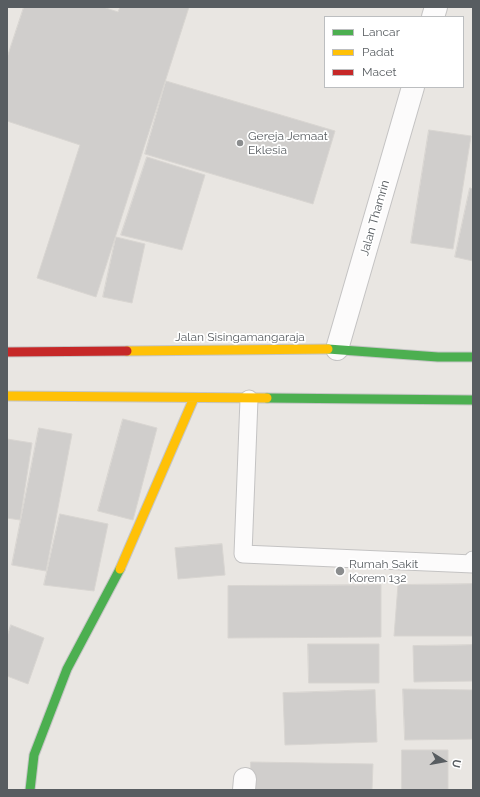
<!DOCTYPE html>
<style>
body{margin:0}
#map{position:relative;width:480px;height:797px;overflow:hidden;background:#e9e6e2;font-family:Raleway,sans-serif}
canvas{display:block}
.frame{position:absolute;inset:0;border:8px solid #585d61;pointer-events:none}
.legend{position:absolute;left:324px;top:16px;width:140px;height:72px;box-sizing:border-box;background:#fff;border:1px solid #bcbec0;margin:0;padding:5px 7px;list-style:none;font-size:12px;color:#585d61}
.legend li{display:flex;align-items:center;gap:8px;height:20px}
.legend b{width:20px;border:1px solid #bcbec0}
.north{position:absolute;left:424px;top:741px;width:40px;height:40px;-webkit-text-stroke:3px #fff;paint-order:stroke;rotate:101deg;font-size:11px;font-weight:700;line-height:16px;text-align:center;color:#585d61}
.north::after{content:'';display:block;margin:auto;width:14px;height:18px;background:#585d61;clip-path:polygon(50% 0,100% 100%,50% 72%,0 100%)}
</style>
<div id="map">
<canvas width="480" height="797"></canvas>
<div class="frame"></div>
<ul class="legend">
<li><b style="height:5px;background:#4caf50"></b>Lancar</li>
<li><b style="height:5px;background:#ffc107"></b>Padat</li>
<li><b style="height:5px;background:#c62828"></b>Macet</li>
</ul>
<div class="north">U</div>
</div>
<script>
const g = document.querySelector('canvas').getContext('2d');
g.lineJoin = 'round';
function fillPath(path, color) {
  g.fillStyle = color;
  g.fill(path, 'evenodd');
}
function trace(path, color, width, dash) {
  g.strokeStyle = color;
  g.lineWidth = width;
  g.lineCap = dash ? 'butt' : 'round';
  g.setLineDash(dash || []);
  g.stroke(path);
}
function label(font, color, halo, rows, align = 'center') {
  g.font = font + ' Raleway,sans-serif';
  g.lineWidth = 3.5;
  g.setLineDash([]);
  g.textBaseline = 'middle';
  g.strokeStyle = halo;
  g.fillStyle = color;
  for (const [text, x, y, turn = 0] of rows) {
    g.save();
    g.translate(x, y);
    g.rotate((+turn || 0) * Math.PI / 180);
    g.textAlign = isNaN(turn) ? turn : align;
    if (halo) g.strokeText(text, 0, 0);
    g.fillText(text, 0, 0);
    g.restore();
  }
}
const building = new Path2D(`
 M 24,7 L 103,7 L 118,12 L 120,7 L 189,7 L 96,297 L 37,278 L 80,145 L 7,121 L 7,58 Z
 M 166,81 L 335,131 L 313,204 L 145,154 Z
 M 429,130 L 471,136 L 453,249 L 411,243 Z
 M 147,157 L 205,175 L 182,250 L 121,235 Z
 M 470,188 L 473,189 L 473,261 L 455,257 Z
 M 116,237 L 145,244 L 132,303 L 103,297 Z
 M 123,419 L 157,428 L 133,520 L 98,511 Z
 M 39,428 L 72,434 L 46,571 L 12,565 Z
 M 7,439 L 32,443 L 20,520 L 7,518 Z
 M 60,514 L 108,524 L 94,591 L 44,585 Z
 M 222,544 L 225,575 L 178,579 L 175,548 Z
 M 473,584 L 473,636 L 394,636 L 398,585 Z
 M 381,585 L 381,637 L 228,638 L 228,586 Z
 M 11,625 L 44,638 L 28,684 L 7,676 L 7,637 Z
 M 308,644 L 379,644 L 379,683 L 309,683 Z
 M 473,645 L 473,681 L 414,682 L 413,646 Z
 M 403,689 L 473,690 L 473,739 L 405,740 Z
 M 375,690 L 377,742 L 285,745 L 283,693 Z
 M 402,750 L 448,750 L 448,790 L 402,790 Z
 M 251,762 L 373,764 L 372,790 L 251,790 Z`);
fillPath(building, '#d0cecc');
trace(building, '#d8d5d1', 1);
const lane = new Path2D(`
 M 249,399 L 243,554 L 473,564 L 473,560`);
const street = new Path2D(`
 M 433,17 L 436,7
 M 337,349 L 413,87
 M 244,790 L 245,779`);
const fast = new Path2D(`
 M 328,349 L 438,357 L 473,357
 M 267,398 L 473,400
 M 30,790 L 34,755 L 67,669 L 120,569`);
const slow = new Path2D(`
 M 127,351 L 328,349
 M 7,396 L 267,398
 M 120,569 L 194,398`);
const jam = new Path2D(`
 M 7,352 L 127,351`);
trace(lane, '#c4c3c3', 19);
trace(street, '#c4c3c3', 24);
trace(fast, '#c5c5c5', 11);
trace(slow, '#c5c5c5', 11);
trace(jam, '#c5c5c5', 11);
trace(lane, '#fcfbfb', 17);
trace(street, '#fcfbfb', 22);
trace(fast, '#4caf50', 9);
trace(slow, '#ffc107', 9);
trace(jam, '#c62828', 9);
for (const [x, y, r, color] of [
 [240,143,4,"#8b8d8e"],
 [340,571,5,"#8b8d8e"]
]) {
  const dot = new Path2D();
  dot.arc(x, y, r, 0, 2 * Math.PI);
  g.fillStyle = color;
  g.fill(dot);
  trace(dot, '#fff', 1.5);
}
label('12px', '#585d61', '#fff', [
 ["Gereja Jemaat",248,136],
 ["Eklesia",248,150],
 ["Rumah Sakit",349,564],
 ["Korem 132",349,578]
], 'left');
label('12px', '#585d61', '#fff', [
 ["Jalan Thamrin",375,218,-74],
 ["Jalan Sisingamangaraja",240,337]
]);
</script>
